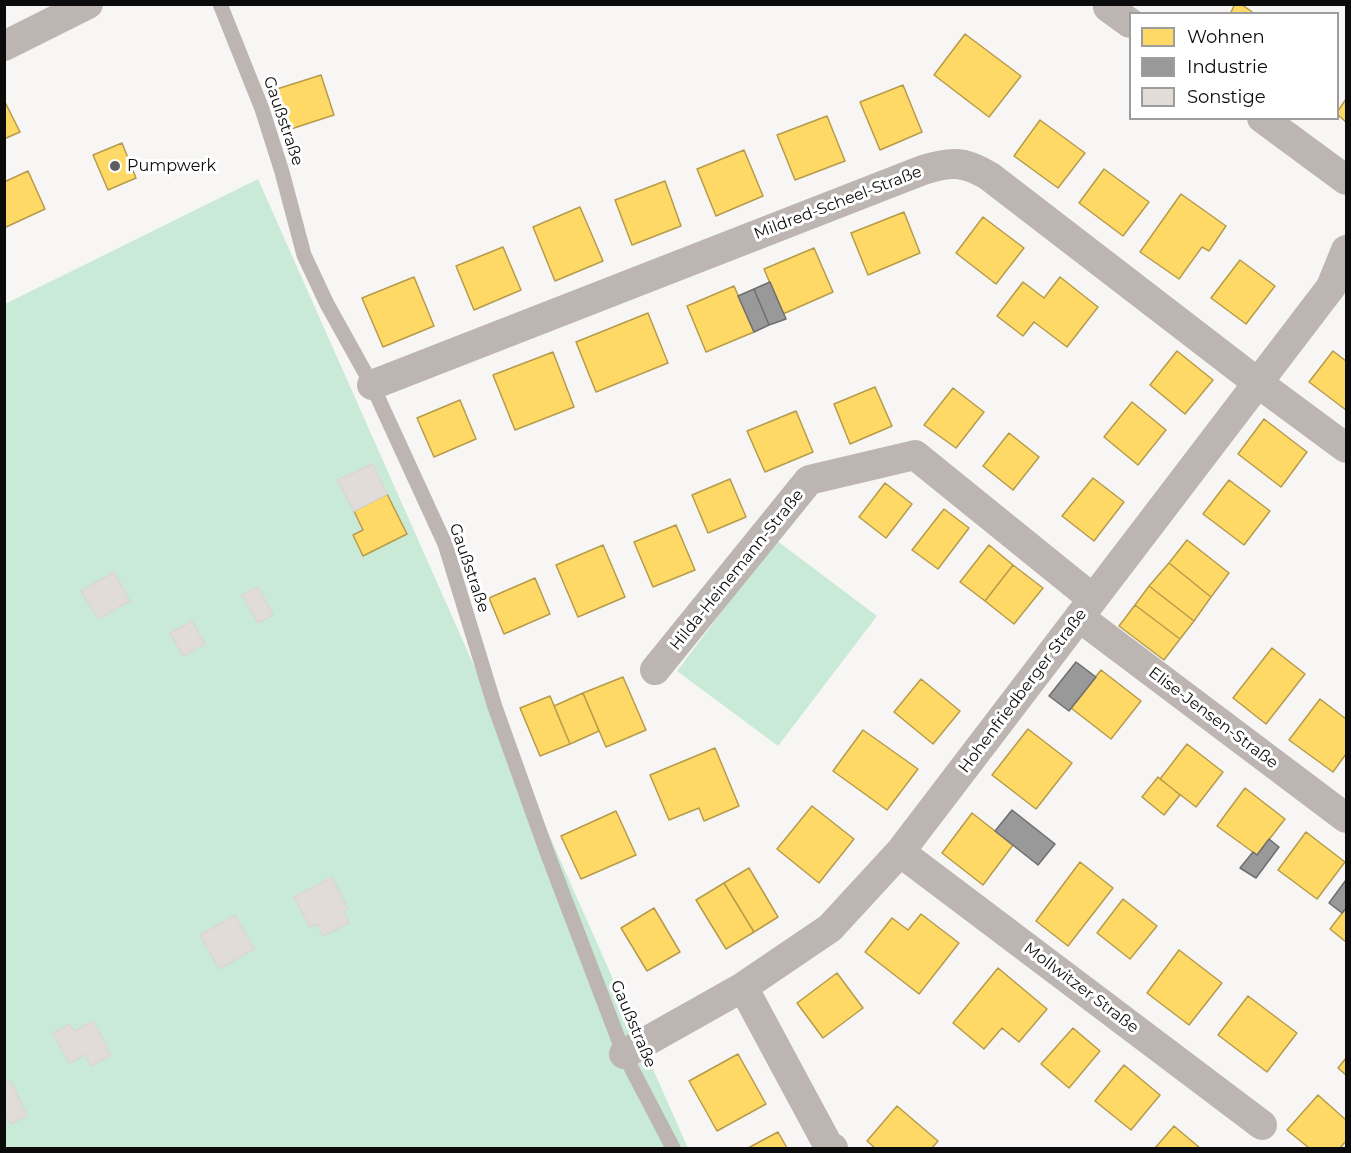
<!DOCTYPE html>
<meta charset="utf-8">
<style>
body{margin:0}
#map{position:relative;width:1351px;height:1153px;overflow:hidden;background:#f8f6f5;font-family:Montserrat,sans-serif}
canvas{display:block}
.frame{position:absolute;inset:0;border:6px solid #0c0b0b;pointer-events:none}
.legend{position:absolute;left:1129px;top:12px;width:210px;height:108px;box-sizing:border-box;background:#fff;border:2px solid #9e9d9d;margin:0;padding:8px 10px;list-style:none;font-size:18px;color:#0c0b0b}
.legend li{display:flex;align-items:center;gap:12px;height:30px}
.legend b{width:30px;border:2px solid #9e9d9d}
</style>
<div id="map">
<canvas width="1351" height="1153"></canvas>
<div class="frame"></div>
<ul class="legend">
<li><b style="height:16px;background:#ffd966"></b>Wohnen</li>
<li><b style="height:16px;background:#999"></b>Industrie</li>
<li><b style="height:16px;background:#e1dcd7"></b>Sonstige</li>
</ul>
</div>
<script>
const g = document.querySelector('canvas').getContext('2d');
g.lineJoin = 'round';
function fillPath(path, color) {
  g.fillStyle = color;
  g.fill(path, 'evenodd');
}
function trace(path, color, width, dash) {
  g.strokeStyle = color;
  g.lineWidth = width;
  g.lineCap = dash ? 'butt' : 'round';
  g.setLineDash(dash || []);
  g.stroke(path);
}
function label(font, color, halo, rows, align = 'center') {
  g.font = font + ' Montserrat,sans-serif';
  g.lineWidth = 6;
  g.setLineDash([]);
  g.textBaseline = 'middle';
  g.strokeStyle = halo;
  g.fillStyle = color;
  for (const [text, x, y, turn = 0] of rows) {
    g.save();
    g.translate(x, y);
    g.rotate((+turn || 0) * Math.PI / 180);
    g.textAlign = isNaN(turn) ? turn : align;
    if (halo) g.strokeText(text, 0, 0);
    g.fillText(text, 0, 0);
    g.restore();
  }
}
fillPath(new Path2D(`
 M 258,179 L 688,1148 L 5,1148 L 5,304 Z
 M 776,540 L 877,616 L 778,746 L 677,671 Z`), '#caead8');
const homes = new Path2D(`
 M 1235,4 L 1241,4 L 1255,14 L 1230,14 Z
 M 965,34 L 1021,76 L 989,117 L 934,75 Z
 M 321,75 L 334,115 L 291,129 L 277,89 Z
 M 903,85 L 922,132 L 880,150 L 860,102 Z
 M 1346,99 L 1346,122 L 1338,115 L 1338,111 Z
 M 4,100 L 20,132 L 4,139 Z
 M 827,116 L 845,161 L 795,180 L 777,135 Z
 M 1040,120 L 1085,153 L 1058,188 L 1014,156 Z
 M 122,143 L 136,178 L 108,190 L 93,155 Z
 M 744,150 L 763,196 L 716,216 L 697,169 Z
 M 1104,169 L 1149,202 L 1123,236 L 1079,203 Z
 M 28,171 L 45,209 L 4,228 L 4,182 Z
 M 665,181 L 681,226 L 632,245 L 615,200 Z
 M 1181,194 L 1226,226 L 1209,251 L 1202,247 L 1179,279 L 1140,252 Z
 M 580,207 L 603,261 L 555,281 L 533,227 Z
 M 904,212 L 920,253 L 868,275 L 851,233 Z
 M 983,217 L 1024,248 L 996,284 L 956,253 Z
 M 503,247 L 521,290 L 474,310 L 456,266 Z
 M 814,248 L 833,292 L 783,314 L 764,269 Z
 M 1240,260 L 1275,286 L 1246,324 L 1211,298 Z
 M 414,277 L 434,326 L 383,347 L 362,298 Z
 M 1060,277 L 1098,307 L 1067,347 L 1034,322 L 1023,336 L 997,316 L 1023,282 L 1044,298 Z
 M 734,286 L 754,332 L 706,352 L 687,306 Z
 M 648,313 L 668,363 L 596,392 L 576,342 Z
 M 1177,351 L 1213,380 L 1185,414 L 1150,385 Z
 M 1333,351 L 1346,361 L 1346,410 L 1309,382 Z
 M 553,352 L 574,407 L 515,430 L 493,375 Z
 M 875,387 L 892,426 L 850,444 L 834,404 Z
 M 953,388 L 984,412 L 956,448 L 924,425 Z
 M 460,400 L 476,439 L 434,457 L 417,418 Z
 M 1132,402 L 1166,430 L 1138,465 L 1104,437 Z
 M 796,411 L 813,452 L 765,472 L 747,431 Z
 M 1264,419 L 1307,452 L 1281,487 L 1238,454 Z
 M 1009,433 L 1039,457 L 1013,490 L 983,466 Z
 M 1093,478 L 1124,502 L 1094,541 L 1062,516 Z
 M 730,479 L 746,517 L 708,533 L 692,495 Z
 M 1229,480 L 1270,511 L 1244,545 L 1203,514 Z
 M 885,483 L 912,504 L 886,538 L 859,517 Z
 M 387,494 L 407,534 L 363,556 L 353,535 L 363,530 L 354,511 Z
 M 944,509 L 969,528 L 938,569 L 912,550 Z
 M 676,525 L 695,570 L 653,587 L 634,542 Z
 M 1187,540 L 1229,573 L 1211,597 L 1169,563 Z
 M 603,545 L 625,597 L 578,617 L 556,565 Z
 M 989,545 L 1013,565 L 985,601 L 960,582 Z
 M 1169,563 L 1211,597 L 1194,621 L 1149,586 Z
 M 1013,565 L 1043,588 L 1014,624 L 985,601 Z
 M 535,578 L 550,614 L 504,634 L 489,598 Z
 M 1149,586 L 1194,621 L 1180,639 L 1135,605 Z
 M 1135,605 L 1180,639 L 1164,660 L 1119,626 Z
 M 1272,648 L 1305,674 L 1266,724 L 1233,698 Z
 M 1101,670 L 1141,701 L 1111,739 L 1071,708 Z
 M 623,677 L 646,730 L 606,747 L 583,693 Z
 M 921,679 L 960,711 L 933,744 L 894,712 Z
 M 583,693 L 599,731 L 570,744 L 554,706 Z
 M 550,696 L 570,744 L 540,756 L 520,708 Z
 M 1320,699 L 1346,719 L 1346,754 L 1333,772 L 1289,740 Z
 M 1028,729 L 1072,763 L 1036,809 L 992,775 Z
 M 863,730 L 918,769 L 887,810 L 833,771 Z
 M 1187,744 L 1223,772 L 1196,807 L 1160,779 Z
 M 715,748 L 739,806 L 704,821 L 699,808 L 669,820 L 650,775 Z
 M 1158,777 L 1180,795 L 1164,815 L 1142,797 Z
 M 1245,788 L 1285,819 L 1257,855 L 1217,826 Z
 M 812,806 L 854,839 L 819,883 L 777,849 Z
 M 616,811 L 636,855 L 581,879 L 561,836 Z
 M 972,813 L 1013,845 L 983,885 L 942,853 Z
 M 1306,832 L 1345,862 L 1317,899 L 1278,870 Z
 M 1080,862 L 1113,888 L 1068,946 L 1036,921 Z
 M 749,868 L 778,917 L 754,932 L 724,883 Z
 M 724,883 L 754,932 L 726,949 L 696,900 Z
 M 1123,899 L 1157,926 L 1130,959 L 1097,933 Z
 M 654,908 L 680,952 L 647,971 L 621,928 Z
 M 1346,908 L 1346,942 L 1330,929 Z
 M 921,914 L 959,943 L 919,994 L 865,952 L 892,918 L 908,930 Z
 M 1179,950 L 1222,983 L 1189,1025 L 1147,993 Z
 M 998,968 L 1047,1009 L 1019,1042 L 1002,1028 L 984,1049 L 953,1023 Z
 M 837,973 L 863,1008 L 823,1038 L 797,1003 Z
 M 1248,996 L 1297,1033 L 1267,1072 L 1218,1035 Z
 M 1073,1028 L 1100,1051 L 1069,1088 L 1041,1064 Z
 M 738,1054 L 766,1104 L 717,1131 L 689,1081 Z
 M 1346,1058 L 1346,1075 L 1338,1068 Z
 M 1124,1065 L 1160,1095 L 1131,1130 L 1095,1101 Z
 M 1318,1095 L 1346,1120 L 1346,1141 L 1340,1148 L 1309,1148 L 1287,1130 Z
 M 897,1106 L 938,1141 L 932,1148 L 875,1148 L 867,1141 Z
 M 1174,1126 L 1200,1148 L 1155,1148 Z
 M 778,1132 L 787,1148 L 748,1148 Z`);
fillPath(homes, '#ffd966');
trace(homes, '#b69b4b', 1.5);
const industry = new Path2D(`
 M 770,282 L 786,319 L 769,325 L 754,289 Z
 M 754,289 L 769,325 L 754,332 L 738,296 Z
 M 1076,662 L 1096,677 L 1069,711 L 1049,696 Z
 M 1012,810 L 1055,844 L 1038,865 L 995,831 Z
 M 1269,839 L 1279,847 L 1256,878 L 1240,868 L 1253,852 L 1257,855 Z
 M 1346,880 L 1346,908 L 1342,913 L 1329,903 Z`);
fillPath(industry, '#999');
trace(industry, '#6f6e6e', 1.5);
const building = new Path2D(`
 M 373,464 L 387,494 L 354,511 L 337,480 Z
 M 114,572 L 130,601 L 98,619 L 81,591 Z
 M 258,587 L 273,615 L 258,623 L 242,595 Z
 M 192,621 L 205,644 L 183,656 L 170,633 Z
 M 332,877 L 348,909 L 343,911 L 349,923 L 323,936 L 317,924 L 310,927 L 294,897 Z
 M 235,915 L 254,949 L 219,969 L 200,935 Z
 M 93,1021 L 111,1055 L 91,1066 L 85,1055 L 69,1063 L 53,1033 L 70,1024 L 74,1031 Z
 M 11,1081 L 27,1116 L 10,1124 L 6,1117 L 4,1118 L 4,1084 Z`);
fillPath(building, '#e1dcd7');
trace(building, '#d9d7d7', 1.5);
trace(new Path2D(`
 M 220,4 L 262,109 L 282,172 L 304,255 L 327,304 L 372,385 L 445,544 L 495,707 L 548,855 L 624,1054 L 673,1148`), '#bcb5b1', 15);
trace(new Path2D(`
 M 1108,7 L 1130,23
 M 4,46 L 88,4
 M 1262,118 L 1346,180
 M 372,385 L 923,170 C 951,161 964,161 989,176 L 1258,383 L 1346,448
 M 1079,617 L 1346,818
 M 655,670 L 809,480 L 915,455 L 1093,599
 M 900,852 L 1262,1125
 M 743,987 L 828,1145 L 833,1148
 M 624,1054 L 743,987 L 830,928 L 900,852 L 1331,287 L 1346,250`), '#bcb5b1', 30);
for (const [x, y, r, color] of [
 [115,166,6,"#5f5d5d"]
]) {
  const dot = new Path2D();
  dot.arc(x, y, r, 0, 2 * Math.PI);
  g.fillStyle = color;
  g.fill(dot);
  trace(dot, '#fff', 2);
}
label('16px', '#0c0b0b', '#fff', [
 ["Gaußstraße",283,121,71],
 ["Mildred-Scheel-Straße",838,203,-21],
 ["Gaußstraße",469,568,71],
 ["Hilda-Heinemann-Straße",737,570,-51],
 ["Hohenfriedberger Straße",1023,691,-53],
 ["Elise-Jensen-Straße",1213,718,37],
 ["Mollwitzer Straße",1081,988,37],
 ["Gaußstraße",633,1024,67]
]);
label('16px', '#0c0b0b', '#fff', [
 ["Pumpwerk",127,166]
], 'left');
</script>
